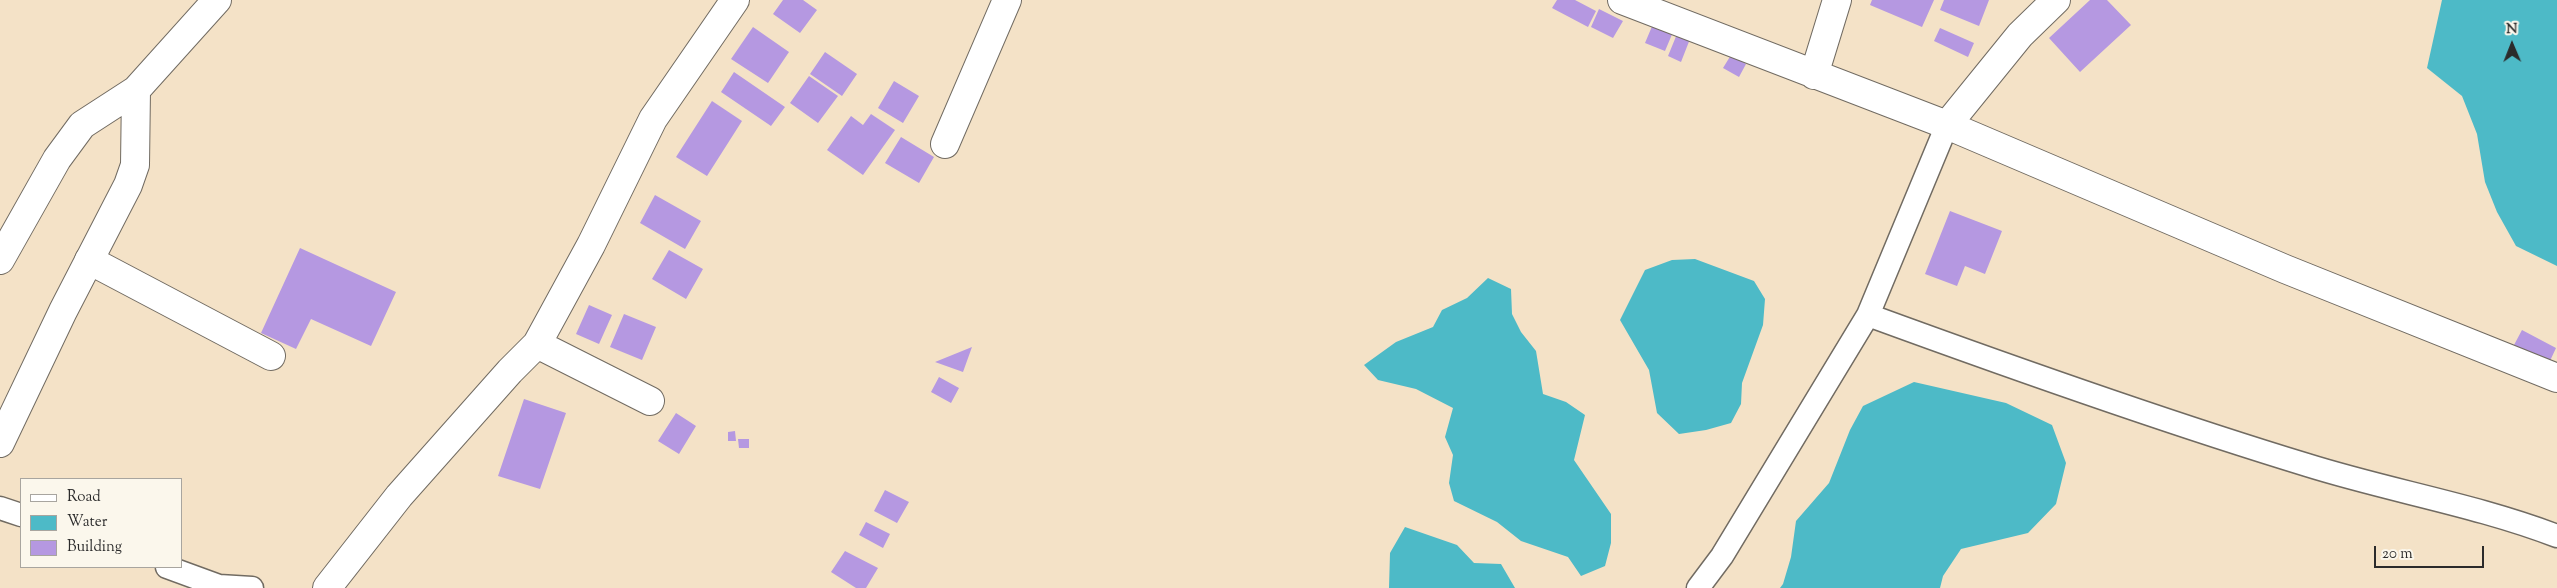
<!DOCTYPE html>
<style>
body{margin:0}
#map{position:relative;width:2557px;height:588px;overflow:hidden;background:#f4e2c7;font-family:"Sorts Mill Goudy",serif}
canvas{display:block}
.legend{position:absolute;left:20px;top:478px;width:162px;height:90px;box-sizing:border-box;background:#fbf7ec;border:1px solid #a8a59f;margin:0;padding:6px 9px;list-style:none;font-size:15px;color:#2b2b2b}
.legend li{display:flex;align-items:center;gap:10px;height:25px}
.legend b{width:25px;border:1px solid #a8a59f}
.north{position:absolute;left:2487px;top:20px;width:50px;height:50px;-webkit-text-stroke:4px #fbf7ec;paint-order:stroke;rotate:359deg;font-size:14px;font-weight:700;line-height:20px;text-align:center;color:#2b2b2b}
.north::after{content:'';display:block;margin:auto;width:18px;height:22px;background:#2b2b2b;clip-path:polygon(50% 0,100% 100%,50% 72%,0 100%)}
.scale{position:absolute;left:2374px;top:546px;width:110px;height:22px;box-sizing:border-box;border:2px solid #2b2b2b;border-top:0;padding-left:6px;font-size:15px;line-height:18px;white-space:nowrap;color:#2b2b2b;-webkit-text-stroke:4px #fbf7ec;paint-order:stroke}
</style>
<div id="map">
<canvas width="2557" height="588"></canvas>
<ul class="legend">
<li><b style="height:6px;background:#fff"></b>Road</li>
<li><b style="height:14px;background:#4dbac7"></b>Water</li>
<li><b style="height:14px;background:#b598e1"></b>Building</li>
</ul>
<div class="north">N</div>
<div class="scale">20 m</div>
</div>
<script>
const g = document.querySelector('canvas').getContext('2d');
g.lineJoin = 'round';
function fillPath(path, color) {
  g.fillStyle = color;
  g.fill(path, 'evenodd');
}
function trace(path, color, width, dash) {
  g.strokeStyle = color;
  g.lineWidth = width;
  g.lineCap = dash ? 'butt' : 'round';
  g.setLineDash(dash || []);
  g.stroke(path);
}
fillPath(new Path2D(`
 M 2442,0 L 2557,0 L 2557,266 L 2516,246 L 2497,212 L 2485,182 L 2477,134 L 2462,96 L 2427,68 Z
 M 1695,259 L 1754,281 L 1765,299 L 1763,325 L 1742,383 L 1741,404 L 1731,423 L 1706,430 L 1679,434 L 1657,413 L 1649,370 L 1620,320 L 1645,270 L 1672,260 Z
 M 1488,278 L 1511,289 L 1512,314 L 1521,332 L 1536,351 L 1543,394 L 1566,402 L 1585,415 L 1574,460 L 1611,514 L 1611,543 L 1605,566 L 1581,576 L 1568,557 L 1521,541 L 1497,522 L 1454,501 L 1449,483 L 1453,455 L 1445,437 L 1453,408 L 1416,389 L 1378,380 L 1364,365 L 1396,342 L 1433,327 L 1442,310 L 1467,298 Z
 M 1914,382 L 2006,403 L 2052,425 L 2066,463 L 2056,504 L 2028,533 L 1961,549 L 1943,576 L 1940,588 L 1780,588 L 1783,584 L 1791,557 L 1796,521 L 1829,483 L 1850,430 L 1863,406 Z
 M 1405,527 L 1457,545 L 1474,563 L 1501,564 L 1515,588 L 1389,588 L 1390,553 Z`), '#4dbac7');
fillPath(new Path2D(`
 M 783,0 L 803,0 L 817,10 L 800,33 L 773,14 Z
 M 1557,0 L 1575,0 L 1596,11 L 1588,27 L 1552,8 Z
 M 1872,0 L 1934,0 L 1922,27 L 1870,5 Z
 M 1944,0 L 1989,0 L 1979,26 L 1940,10 Z
 M 2090,0 L 2107,0 L 2131,25 L 2080,72 L 2049,38 Z
 M 1599,9 L 1623,21 L 1613,38 L 1591,27 Z
 M 1653,24 L 1673,32 L 1665,51 L 1645,43 Z
 M 753,27 L 789,52 L 768,83 L 731,59 Z
 M 1940,28 L 1974,43 L 1968,57 L 1934,41 Z
 M 1677,34 L 1690,39 L 1681,62 L 1668,56 Z
 M 825,52 L 857,74 L 842,96 L 810,74 Z
 M 1731,55 L 1746,64 L 1739,77 L 1723,68 Z
 M 734,72 L 785,107 L 771,126 L 721,92 Z
 M 809,76 L 838,96 L 818,123 L 790,103 Z
 M 894,81 L 919,96 L 903,123 L 878,108 Z
 M 712,101 L 742,121 L 707,176 L 676,157 Z
 M 871,114 L 895,130 L 863,175 L 827,150 L 851,116 L 863,125 Z
 M 901,137 L 934,157 L 919,183 L 885,163 Z
 M 655,195 L 701,221 L 685,249 L 640,223 Z
 M 1950,211 L 2002,231 L 1985,274 L 1965,266 L 1957,286 L 1925,274 Z
 M 300,248 L 396,292 L 371,346 L 311,319 L 296,349 L 261,333 Z
 M 669,250 L 703,269 L 686,299 L 652,279 Z
 M 589,305 L 612,315 L 599,344 L 576,334 Z
 M 624,314 L 656,327 L 642,360 L 610,347 Z
 M 2522,330 L 2556,348 L 2549,363 L 2514,345 Z
 M 972,347 L 963,372 L 935,362 Z
 M 939,377 L 959,388 L 951,403 L 931,392 Z
 M 524,399 L 566,413 L 540,489 L 498,476 Z
 M 676,413 L 696,426 L 679,454 L 658,441 Z
 M 735,431 L 736,441 L 728,441 L 728,432 Z
 M 738,439 L 749,439 L 749,448 L 739,448 Z
 M 885,490 L 909,502 L 897,523 L 874,511 Z
 M 866,522 L 890,534 L 883,548 L 859,535 Z
 M 845,551 L 878,568 L 866,588 L 856,588 L 831,572 Z`), '#b598e1');
const lane = new Path2D(`
 M 1868,315 C 2013,368 2159,420 2307,465 C 2390,491 2476,505 2557,536
 M 0,508 L 21,515
 M 167,567 L 219,586 L 252,588
 M 1698,588 L 1722,556 L 1868,315 L 1947,125`);
const street = new Path2D(`
 M 1622,0 L 1947,125 L 2285,269 L 2557,378
 M 1814,75 L 1837,0
 M 1947,125 L 2020,35 L 2056,0
 M 945,144 L 1007,0
 M 89,260 L 271,356
 M 537,344 L 650,401
 M 327,588 L 399,496 L 510,371 L 537,344 L 591,245 L 653,119 L 735,0`);
const secondary = new Path2D(`
 M 0,260 L 57,159 L 82,125 L 136,90 L 217,0
 M 0,443 L 63,311 L 128,185 L 135,165 L 136,90`);
trace(lane, '#716b62', 25);
trace(street, '#716b62', 30);
trace(secondary, '#716b62', 30);
trace(lane, '#fff', 22);
trace(street, '#fff', 28);
trace(secondary, '#fff', 28);
</script>
